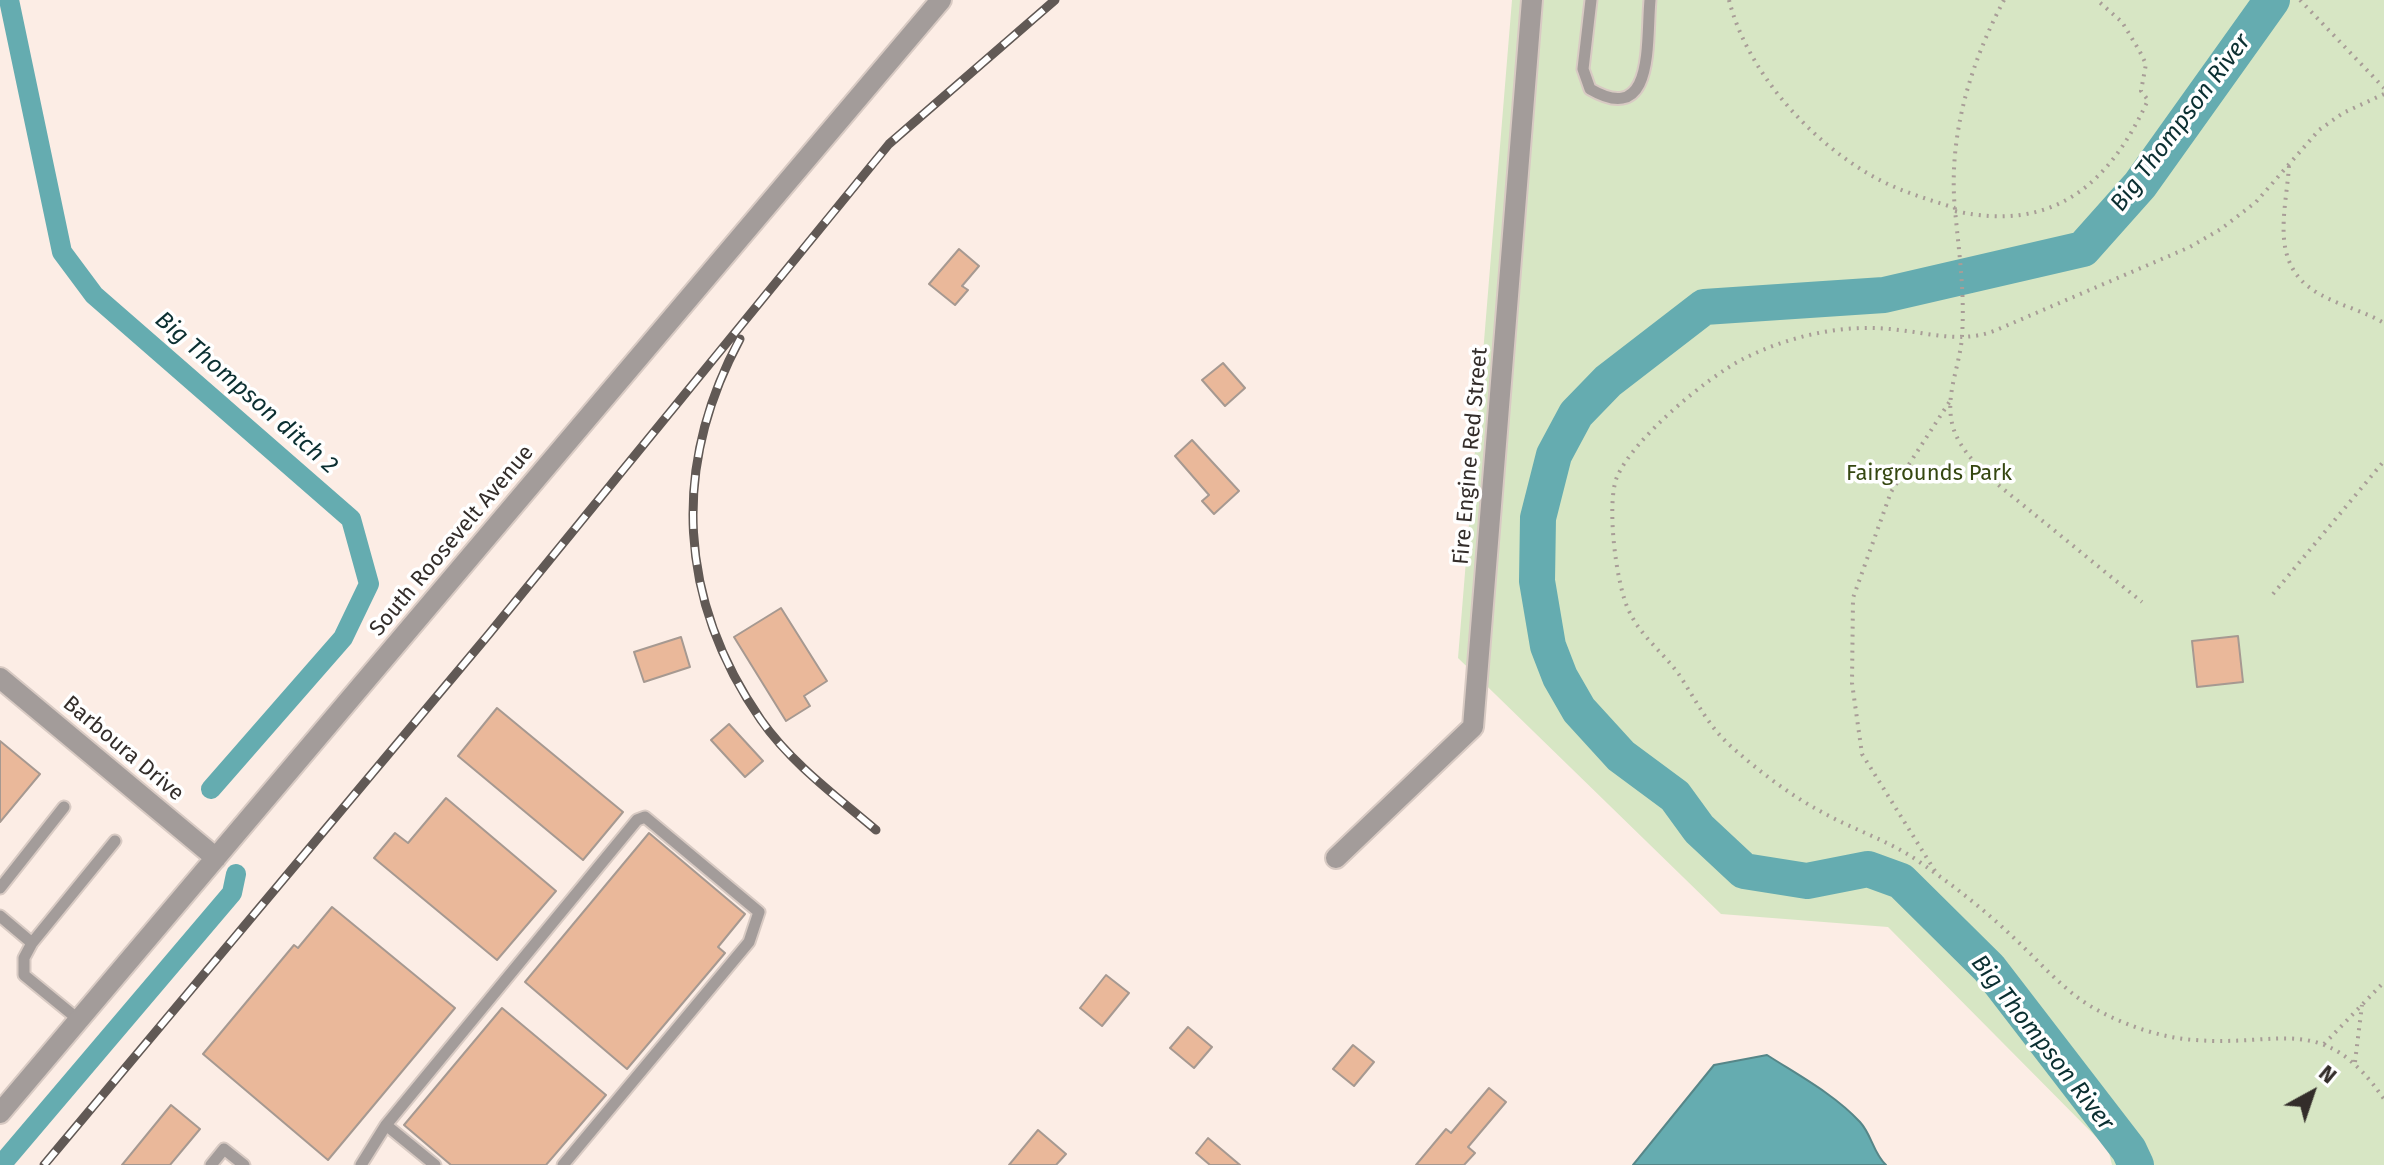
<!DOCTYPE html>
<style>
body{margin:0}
#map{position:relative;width:2384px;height:1165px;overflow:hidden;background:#fcede5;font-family:"Fira Sans",sans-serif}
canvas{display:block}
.north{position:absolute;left:2272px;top:1053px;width:80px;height:80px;-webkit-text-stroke:6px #fff;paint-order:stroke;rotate:40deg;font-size:22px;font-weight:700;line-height:32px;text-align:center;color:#332d2a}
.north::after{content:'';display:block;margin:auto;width:28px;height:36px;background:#332d2a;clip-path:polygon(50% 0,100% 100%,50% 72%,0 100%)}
</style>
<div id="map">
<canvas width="2384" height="1165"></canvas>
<div class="north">N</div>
</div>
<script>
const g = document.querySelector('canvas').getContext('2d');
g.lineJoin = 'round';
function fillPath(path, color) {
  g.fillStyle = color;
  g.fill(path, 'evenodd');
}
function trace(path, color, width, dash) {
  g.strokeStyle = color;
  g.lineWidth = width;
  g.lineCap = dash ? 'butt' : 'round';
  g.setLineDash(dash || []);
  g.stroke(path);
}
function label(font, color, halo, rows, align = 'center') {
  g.font = font + ' "Fira Sans",sans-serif';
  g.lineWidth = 7;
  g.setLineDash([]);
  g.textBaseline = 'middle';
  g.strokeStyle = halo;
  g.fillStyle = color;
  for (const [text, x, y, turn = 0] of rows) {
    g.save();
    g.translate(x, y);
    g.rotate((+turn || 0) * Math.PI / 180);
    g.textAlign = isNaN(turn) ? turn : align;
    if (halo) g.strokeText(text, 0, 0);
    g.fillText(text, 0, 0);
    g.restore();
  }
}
fillPath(new Path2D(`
 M 1512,0 L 2384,0 L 2384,1165 L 2112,1165 L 2108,1149 L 1888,927 L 1721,914 L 1458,658 Z`), '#d7e6c4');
const water = new Path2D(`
 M 1767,1055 C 1798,1075 1834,1094 1860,1122 C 1872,1135 1873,1153 1886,1165 L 1633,1165 L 1714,1065 Z`);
fillPath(water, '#65acb0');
trace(water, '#568688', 2);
trace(new Path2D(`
 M 9,0 L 62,252 L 94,295 L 351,519 L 369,584 L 343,638 L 211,789
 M 1,1165 L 232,893 L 236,874`), '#65acb0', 20);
trace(new Path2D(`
 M 2136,1165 L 2129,1150 L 1989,968 L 1901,881 L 1868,869 L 1807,881 L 1744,871 L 1699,829 L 1675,796 L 1621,756 L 1579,710 L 1560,677 L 1548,646 L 1537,581 L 1538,518 L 1554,455 L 1576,414 L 1608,381 L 1704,307 L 1884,295 L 2083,249 L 2140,185 L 2272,0`), '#65acb0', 36);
const building = new Path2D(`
 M 959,249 L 979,266 L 962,286 L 968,290 L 955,305 L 929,284 Z
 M 1223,363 L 1245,388 L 1225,406 L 1202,380 Z
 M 1192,440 L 1239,491 L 1214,514 L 1202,501 L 1209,495 L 1175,456 Z
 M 781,608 L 827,681 L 804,696 L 810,706 L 786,721 L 734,637 Z
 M 2238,636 L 2243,682 L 2197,687 L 2192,641 Z
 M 681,637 L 690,667 L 644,682 L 634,652 Z
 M 497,708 L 623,812 L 583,860 L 458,756 Z
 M 729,724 L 763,761 L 745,777 L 711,740 Z
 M 0,741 L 40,774 L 0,822 Z
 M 446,798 L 556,891 L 497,960 L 374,858 L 395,833 L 408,843 Z
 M 649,833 L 745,914 L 718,947 L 725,953 L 627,1069 L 525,982 Z
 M 332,907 L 455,1008 L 328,1160 L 203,1054 L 294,945 L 298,948 Z
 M 1106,975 L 1129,993 L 1102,1026 L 1080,1008 Z
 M 502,1008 L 606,1095 L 546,1165 L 451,1165 L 404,1125 Z
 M 1188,1027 L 1212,1047 L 1194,1068 L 1170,1048 Z
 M 1353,1045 L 1374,1062 L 1354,1086 L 1333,1069 Z
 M 1489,1088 L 1506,1102 L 1468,1147 L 1475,1153 L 1464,1165 L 1416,1165 L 1446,1129 L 1451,1133 Z
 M 171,1105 L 200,1129 L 170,1165 L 122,1165 Z
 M 1038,1130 L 1066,1154 L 1056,1165 L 1009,1165 Z
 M 1208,1138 L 1240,1165 L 1210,1165 L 1196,1153 Z`);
fillPath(building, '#eab89a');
trace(building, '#a69991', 2);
const service = new Path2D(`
 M 1591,0 L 1583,69 L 1590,89 C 1655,127 1646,42 1650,0
 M 0,888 L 64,807
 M 0,916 L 32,943
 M 79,1020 L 24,975 L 24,958 L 32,943 L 115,841
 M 386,1125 L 435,1165
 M 211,1165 L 224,1149 L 244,1165
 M 361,1165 L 386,1125 L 637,820 L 645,817 L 759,912 L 749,942 L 563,1165`);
const minor = new Path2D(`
 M 0,678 L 216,858
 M 1336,858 L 1473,727 L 1532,0
 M 0,1113 L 941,0`);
trace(service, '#d8cac3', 15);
trace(minor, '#d8cac3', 24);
trace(new Path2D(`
 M 1729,0 C 1747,72 1811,142 1874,177 C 1899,191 1927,199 1955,208
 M 2004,0 C 1970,64 1948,137 1955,210 C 1959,252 1965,294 1962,336 C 1960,371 1938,406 1960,443 C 1977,471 2009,493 2034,514 C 2070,543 2106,573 2142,602
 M 2300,0 L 2384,88
 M 2384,94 L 2343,113 L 2319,130 L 2256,202 L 2221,229 L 2190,247 L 1994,331 C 1959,344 1926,332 1890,329 C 1840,324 1787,337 1743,359 C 1706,378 1633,439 1617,477 C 1606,503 1616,585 1629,611 C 1641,637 1664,653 1680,676 C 1697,702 1709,728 1734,749 C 1759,771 1790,795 1820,811 C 1853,830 1889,840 1921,863 C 1954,886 1986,911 2015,939 C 2043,965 2067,995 2101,1012 C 2130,1027 2163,1038 2195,1040 C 2282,1047 2323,1011 2384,1099
 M 2289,166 C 2286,212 2269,263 2316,292 C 2337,305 2362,310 2384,323
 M 1955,211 C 2053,233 2109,185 2148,100 L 2141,91 L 2146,64 L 2139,50 L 2122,22 L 2097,0
 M 2273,594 L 2384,461
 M 1935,871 L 1862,754 L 1852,683 L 1853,598 L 1891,492 L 1950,401
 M 2324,1044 L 2384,982
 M 2355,1062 L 2362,1005`), '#a89d97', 4, [2, 6]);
trace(service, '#a39c9a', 11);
trace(minor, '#a39c9a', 20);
const rail = new Path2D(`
 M 740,339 C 671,467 678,600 761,720 C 791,763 836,796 876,830
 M 44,1165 L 489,634 L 889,144 L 1055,0`);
trace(rail, '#615955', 9);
trace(rail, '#fff', 6, [18]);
label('22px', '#332d2a', '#fff', [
 ["Fire Engine Red Street",1471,456,-85],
 ["South Roosevelt Avenue",452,541,-50],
 ["Barboura Drive",123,749,40]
]);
label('22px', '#354711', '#fff', [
 ["Fairgrounds Park",1929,474]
]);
label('italic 24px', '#0b2f31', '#fff', [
 ["Big Thompson River",2181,123,-53],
 ["Big Thompson ditch 2",246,393,41],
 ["Big Thompson River",2042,1043,52]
]);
</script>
